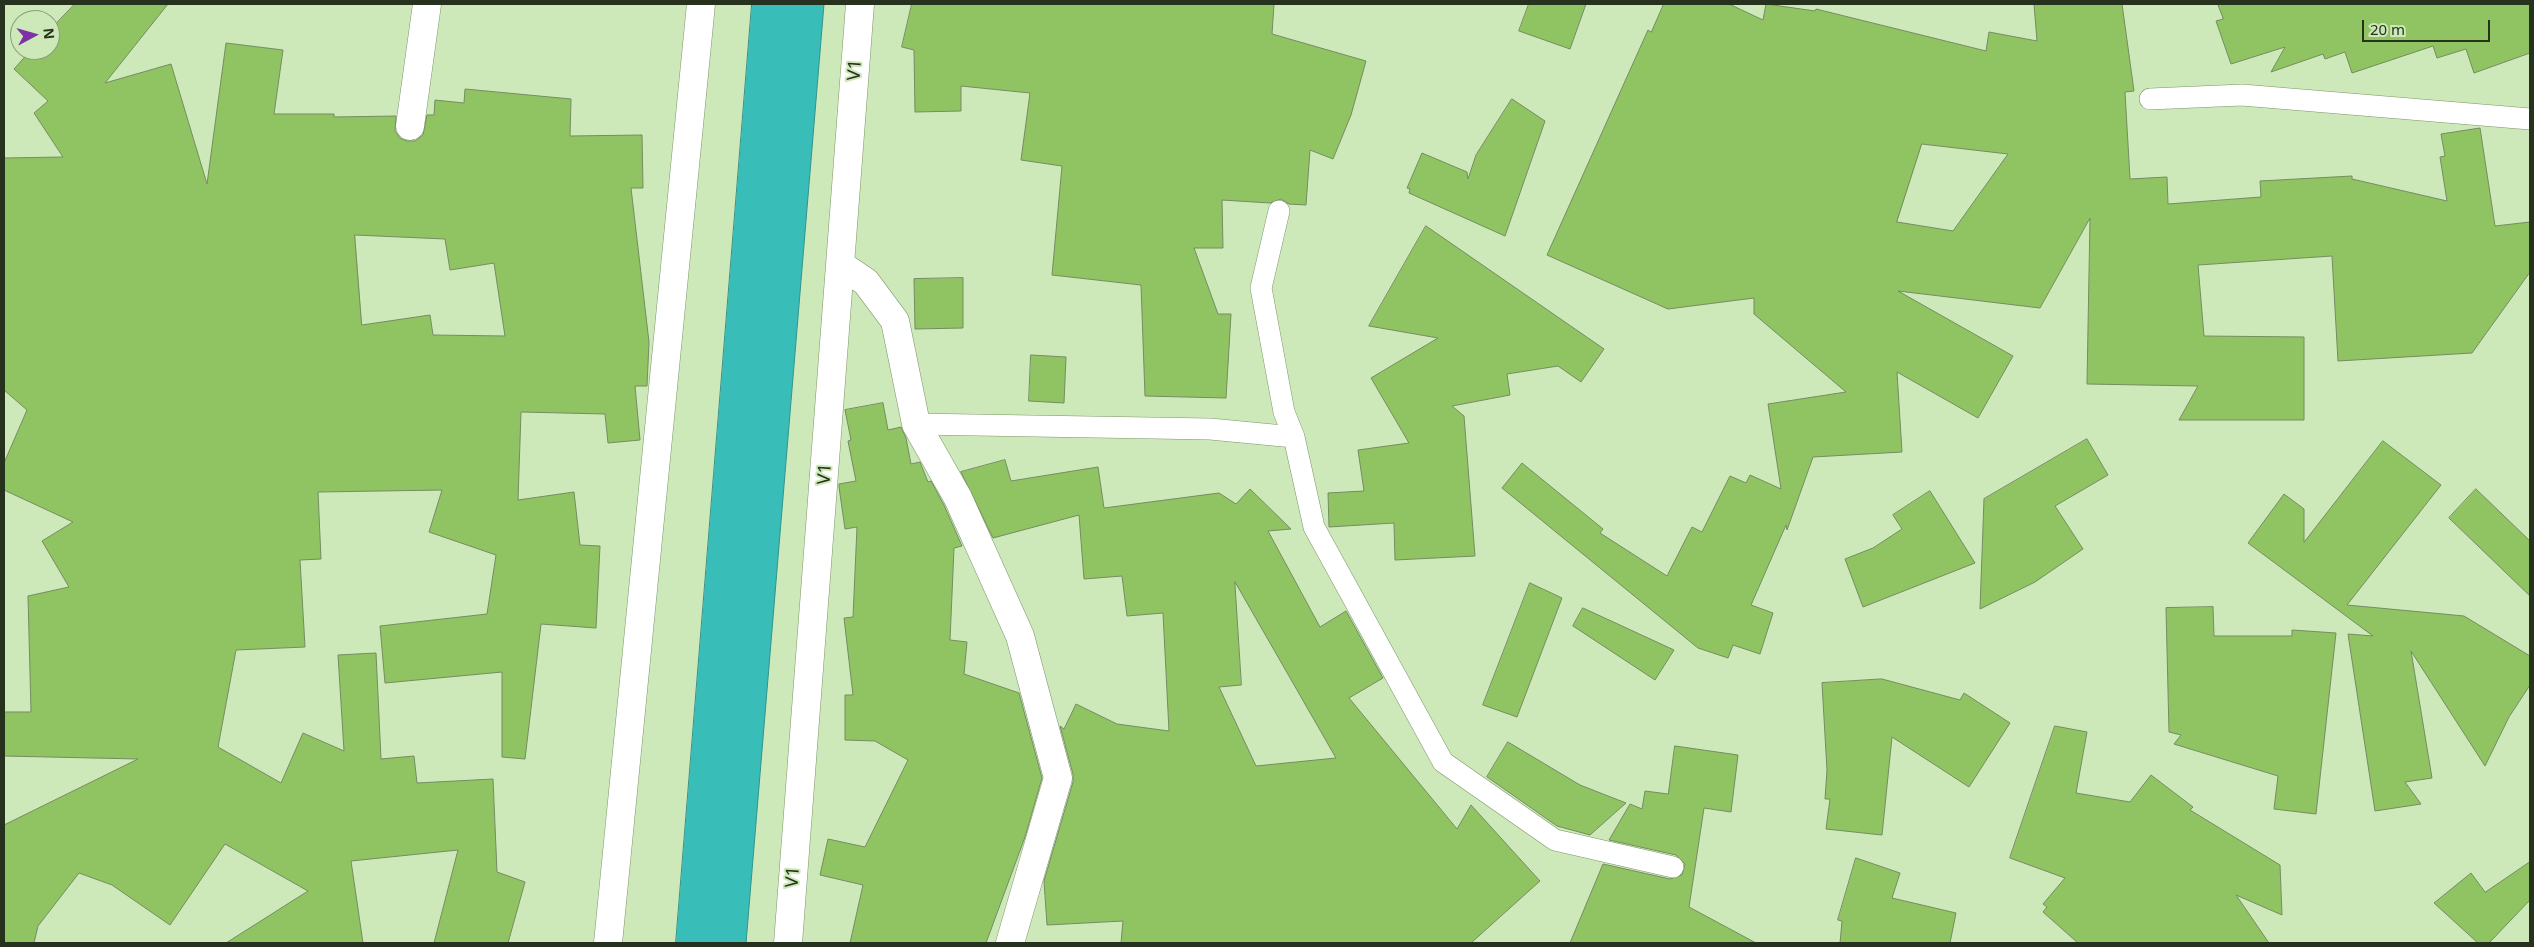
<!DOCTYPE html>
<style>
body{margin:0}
#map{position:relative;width:2534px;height:947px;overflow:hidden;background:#cde8b9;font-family:"Noto Sans",sans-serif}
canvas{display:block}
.frame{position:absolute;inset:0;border:5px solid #26311e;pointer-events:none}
.north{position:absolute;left:10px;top:10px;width:50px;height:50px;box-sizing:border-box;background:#cde8b9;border:1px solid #8a9f7b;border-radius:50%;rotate:84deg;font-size:14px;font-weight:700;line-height:20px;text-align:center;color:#26311e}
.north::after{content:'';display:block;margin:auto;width:18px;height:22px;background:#7d31a2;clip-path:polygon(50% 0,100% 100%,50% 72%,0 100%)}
.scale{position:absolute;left:2362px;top:20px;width:128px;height:22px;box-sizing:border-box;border:2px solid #26311e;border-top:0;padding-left:6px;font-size:15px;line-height:18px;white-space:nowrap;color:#26311e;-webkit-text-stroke:4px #cde8b9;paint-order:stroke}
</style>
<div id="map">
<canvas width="2534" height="947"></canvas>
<div class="frame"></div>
<div class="north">N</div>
<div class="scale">20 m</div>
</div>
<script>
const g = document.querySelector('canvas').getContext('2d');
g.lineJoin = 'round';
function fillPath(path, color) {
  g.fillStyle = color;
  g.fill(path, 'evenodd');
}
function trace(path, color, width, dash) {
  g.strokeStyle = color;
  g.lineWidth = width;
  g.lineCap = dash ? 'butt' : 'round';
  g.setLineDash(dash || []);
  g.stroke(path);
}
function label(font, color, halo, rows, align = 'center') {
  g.font = font + ' "Noto Sans",sans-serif';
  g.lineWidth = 4;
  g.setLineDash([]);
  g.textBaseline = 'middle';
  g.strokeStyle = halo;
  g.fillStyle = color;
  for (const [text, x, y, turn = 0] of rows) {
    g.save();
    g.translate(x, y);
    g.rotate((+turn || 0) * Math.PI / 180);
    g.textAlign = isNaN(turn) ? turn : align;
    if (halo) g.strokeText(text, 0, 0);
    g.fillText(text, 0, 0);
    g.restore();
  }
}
const water = new Path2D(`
 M 752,4 L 824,4 L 746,943 L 676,943 Z`);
fillPath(water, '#39bdb9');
trace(water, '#33938a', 1);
const building = new Path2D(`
 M 75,4 L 168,4 L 105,83 L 171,64 L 207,184 L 226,43 L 283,50 L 274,114 L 334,114 L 334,117 L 396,116 L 395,131 L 400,138 L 407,141 L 415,141 L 423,135 L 427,115 L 434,115 L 435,100 L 464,103 L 465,89 L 571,99 L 570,136 L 642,135 L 643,188 L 631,188 L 649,342 L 647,386 L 635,386 L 640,440 L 608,443 L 605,414 L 521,412 L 518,500 L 574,492 L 580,545 L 600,546 L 596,628 L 541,624 L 525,759 L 502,757 L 502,672 L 385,683 L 380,626 L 487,614 L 496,555 L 429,532 L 442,490 L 318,492 L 321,559 L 300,560 L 305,647 L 236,650 L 218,747 L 281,783 L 303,733 L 344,751 L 338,655 L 376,653 L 381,759 L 414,756 L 417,783 L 493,779 L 497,872 L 525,882 L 508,943 L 434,943 L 458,850 L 351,861 L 363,943 L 226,943 L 308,891 L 225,844 L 170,925 L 112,885 L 79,873 L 38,926 L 34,943 L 4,943 L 4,825 L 138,759 L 4,756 L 4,712 L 31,712 L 28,596 L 69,587 L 42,541 L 73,522 L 4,490 L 4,463 L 27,410 L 4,390 L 4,158 L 63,157 L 34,113 L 48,101 L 14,69 L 31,50 L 50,50 L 50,30 ZM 355,235 L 445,239 L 450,270 L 494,263 L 505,336 L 433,335 L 430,315 L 362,325 Z
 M 912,4 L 1274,4 L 1272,34 L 1366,61 L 1351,115 L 1333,159 L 1310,150 L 1306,205 L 1289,204 L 1281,199 L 1270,203 L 1222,200 L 1223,248 L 1194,248 L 1218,314 L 1231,314 L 1226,398 L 1145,396 L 1141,285 L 1052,275 L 1062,166 L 1021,160 L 1030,93 L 961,86 L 961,111 L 915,112 L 914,50 L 902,47 Z
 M 1529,4 L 1586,4 L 1570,49 L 1519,31 Z
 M 1664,4 L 1729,4 L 1763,20 L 1766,4 L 1815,11 L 1816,9 L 1986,51 L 1989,32 L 2037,41 L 2034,4 L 2122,4 L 2134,91 L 2125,92 L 2130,179 L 2167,177 L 2168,204 L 2261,197 L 2260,181 L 2352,176 L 2352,179 L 2447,201 L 2440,157 L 2445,156 L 2441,134 L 2480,128 L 2495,226 L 2530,222 L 2530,272 L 2472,353 L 2338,361 L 2332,256 L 2198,265 L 2204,336 L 2304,337 L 2304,420 L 2179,420 L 2198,386 L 2087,384 L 2090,218 L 2040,308 L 1898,291 L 2013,356 L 1978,418 L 1897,372 L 1902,452 L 1813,457 L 1787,530 L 1786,525 L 1751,605 L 1773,613 L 1760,654 L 1733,645 L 1728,658 L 1698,648 L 1502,488 L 1522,463 L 1603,529 L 1600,533 L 1667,576 L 1692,527 L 1702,532 L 1730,476 L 1746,483 L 1750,475 L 1781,489 L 1768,404 L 1846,392 L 1754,314 L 1754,298 L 1668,309 L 1547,255 L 1648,30 L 1651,32 ZM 1922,144 L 2008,154 L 1953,231 L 1897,222 Z
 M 2218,4 L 2530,4 L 2530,53 L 2474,73 L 2466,49 L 2437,58 L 2433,46 L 2352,73 L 2345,52 L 2325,59 L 2323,54 L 2271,72 L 2285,47 L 2231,64 L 2216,21 L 2223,19 Z
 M 1512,99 L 1545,121 L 1505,236 L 1409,193 L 1410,189 L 1407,188 L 1422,153 L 1467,172 L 1468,179 L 1476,155 Z
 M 1426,226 L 1604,349 L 1581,382 L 1558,366 L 1507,374 L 1510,395 L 1452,406 L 1464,416 L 1475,556 L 1395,560 L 1394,523 L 1329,527 L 1328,493 L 1364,491 L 1358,450 L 1409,443 L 1371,378 L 1438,338 L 1369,326 Z
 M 963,278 L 963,328 L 915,329 L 914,279 Z
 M 1031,355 L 1066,357 L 1064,403 L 1029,401 Z
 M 883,403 L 888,430 L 901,427 L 906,438 L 911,464 L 920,462 L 928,482 L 931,481 L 944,505 L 962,546 L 954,548 L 950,640 L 967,642 L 964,674 L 1019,693 L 1042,778 L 1025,837 L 986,943 L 850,943 L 863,885 L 820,875 L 828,839 L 865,847 L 908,760 L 875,741 L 845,740 L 845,695 L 853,695 L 844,618 L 853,617 L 857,527 L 845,529 L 839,487 L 839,484 L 856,481 L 848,441 L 851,440 L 845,410 Z
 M 2087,439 L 2108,475 L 2055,506 L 2083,549 L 2035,582 L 1980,609 L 1984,499 Z
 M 2383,441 L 2441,485 L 2347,605 L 2464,616 L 2530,656 L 2530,685 L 2509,717 L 2485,766 L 2411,651 L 2432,778 L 2405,782 L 2421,804 L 2375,811 L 2348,634 L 2373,636 L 2248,543 L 2284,494 L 2304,509 L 2304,542 Z
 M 1005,460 L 1011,481 L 1098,467 L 1104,508 L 1219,493 L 1236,504 L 1250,489 L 1291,529 L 1268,531 L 1320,627 L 1346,611 L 1383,678 L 1349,698 L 1457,829 L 1471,805 L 1540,881 L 1471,943 L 1121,943 L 1123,921 L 1047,925 L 1044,881 L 1073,782 L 1073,774 L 1060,726 L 1064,729 L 1076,704 L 1117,724 L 1169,731 L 1163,613 L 1127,616 L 1122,576 L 1084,579 L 1079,515 L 993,538 L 961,472 ZM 1235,582 L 1336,758 L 1256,766 L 1219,687 L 1241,685 Z
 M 2476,489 L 2530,541 L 2530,596 L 2449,518 Z
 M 1930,491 L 1975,563 L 1863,607 L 1845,559 L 1873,548 L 1902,529 L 1893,515 Z
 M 1530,583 L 1562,598 L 1517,717 L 1483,705 Z
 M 2213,607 L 2214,636 L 2292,636 L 2292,630 L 2336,633 L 2316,814 L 2274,809 L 2278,776 L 2174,744 L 2181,735 L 2169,732 L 2166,608 Z
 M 1583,608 L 1674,650 L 1655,680 L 1573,626 Z
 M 1882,679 L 1960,700 L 1964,693 L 2010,723 L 1969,787 L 1892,737 L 1882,835 L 1826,829 L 1830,799 L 1825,799 L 1827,770 L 1822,683 Z
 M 2055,726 L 2087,732 L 2076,793 L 2130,802 L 2151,775 L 2193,807 L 2190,810 L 2280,865 L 2282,915 L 2236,895 L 2269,943 L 2078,943 L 2043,912 L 2047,907 L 2043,904 L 2065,878 L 2010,858 Z
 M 1508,742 L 1580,785 L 1626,803 L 1590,835 L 1557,826 L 1487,777 Z
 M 1675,746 L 1738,755 L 1731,812 L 1704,808 L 1689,907 L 1756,943 L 1570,943 L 1603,864 L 1670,879 L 1682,875 L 1685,864 L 1676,855 L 1609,840 L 1630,804 L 1642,809 L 1645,791 L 1668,794 Z
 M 1856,858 L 1900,873 L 1892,898 L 1956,913 L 1950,943 L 1840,943 L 1842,921 L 1838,920 Z
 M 2530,862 L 2530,900 L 2489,943 L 2478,943 L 2434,903 L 2471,873 L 2485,892 Z`);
fillPath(building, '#90c463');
trace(building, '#748c61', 1);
const service = new Path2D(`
 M 2150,99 L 2242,95 L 2530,119
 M 1279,211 L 1261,288 L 1284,412 L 1294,437 L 1314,527 L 1443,762 L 1555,840 L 1673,867
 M 916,424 L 1210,429 L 1294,437`);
const minor = new Path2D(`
 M 410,126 L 427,4
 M 841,265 L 866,282 L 895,321 L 916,424 L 958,498 L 1020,636 L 1058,778 L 1010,943
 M 608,943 L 701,4
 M 788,943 L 860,4`);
trace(service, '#7c9569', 22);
trace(minor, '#7c9569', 29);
trace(service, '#fff', 21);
trace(minor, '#fff', 28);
label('18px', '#26311e', '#cde8b9', [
 ["V1",855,70,-86],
 ["V1",825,474,-86],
 ["V1",793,877,-86]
]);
</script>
